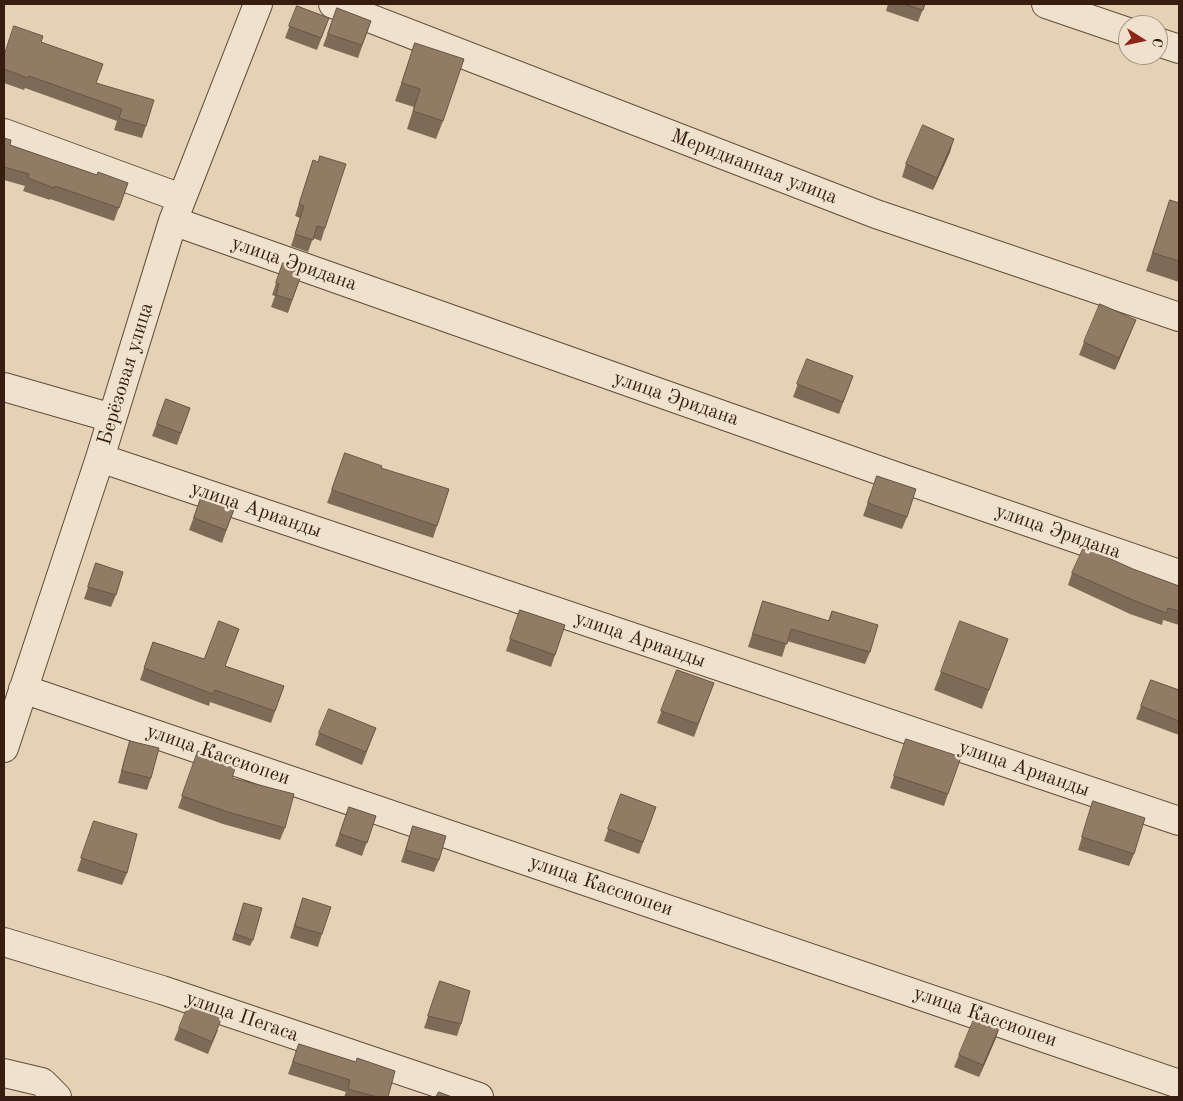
<!DOCTYPE html>
<meta charset="utf-8">
<style>
body{margin:0}
#map{position:relative;width:1183px;height:1101px;overflow:hidden;background:#e5d2b4;font-family:"Old Standard TT",serif}
canvas{display:block}
.frame{position:absolute;inset:0;border:5px solid #361d0f;pointer-events:none}
.north{position:absolute;left:1118px;top:15px;width:50px;height:50px;box-sizing:border-box;background:#eee2ce;border:1px solid #a49382;border-radius:50%;rotate:100deg;font-size:14px;font-weight:700;line-height:20px;text-align:center;color:#361d0f}
.north::after{content:'';display:block;margin:auto;width:18px;height:22px;background:#8f2418;clip-path:polygon(50% 0,100% 100%,50% 72%,0 100%)}
</style>
<div id="map">
<canvas width="1183" height="1101"></canvas>
<div class="frame"></div>
<div class="north">С</div>
</div>
<script>
const g = document.querySelector('canvas').getContext('2d');
g.lineJoin = 'round';
function trace(path, color, width, dash) {
  g.strokeStyle = color;
  g.lineWidth = width;
  g.lineCap = dash ? 'butt' : 'round';
  g.setLineDash(dash || []);
  g.stroke(path);
}
function fillPath(path, color) {
  g.fillStyle = color;
  g.fill(path, 'evenodd');
}
function label(font, color, halo, rows, align = 'center') {
  g.font = font + ' "Old Standard TT",serif';
  g.lineWidth = 5;
  g.setLineDash([]);
  g.textBaseline = 'middle';
  g.strokeStyle = halo;
  g.fillStyle = color;
  for (const [text, x, y, turn = 0] of rows) {
    g.save();
    g.translate(x, y);
    g.rotate((+turn || 0) * Math.PI / 180);
    g.textAlign = isNaN(turn) ? turn : align;
    if (halo) g.strokeText(text, 0, 0);
    g.fillText(text, 0, 0);
    g.restore();
  }
}
const minor = new Path2D(`
 M 333,4 L 876,214 L 1179,317
 M 1046,4 L 1128,32
 M 1158,42 L 1179,49
 M 4,133 L 181,198
 M 173,221 L 895,476 L 1179,574
 M 4,387 L 112,418
 M 100,458 L 1179,821
 M 23,689 L 1179,1084
 M 4,748 L 100,458 L 173,221 L 258,4
 M 4,942 L 162,990 L 479,1097
 M 4,1073 L 42,1082 L 57,1097`);
trace(minor, '#624a38', 30);
trace(minor, '#eee2ce', 28);
fillPath(new Path2D(`
 M 888,4 L 925,4 L 918,22 L 886,11 Z
 M 297,6 L 329,18 L 317,50 L 285,38 Z
 M 337,8 L 371,21 L 358,58 L 323,46 Z
 M 41,42 L 96,83 L 146,126 L 142,138 L 114,130 L 117,121 L 25,88 L 24,90 L 4,83 L 4,56 Z
 M 415,43 L 443,121 L 436,139 L 407,129 L 414,107 L 395,101 Z
 M 4,138 L 10,145 L 97,175 L 128,183 L 114,221 L 50,199 L 50,200 L 23,191 L 25,186 L 4,180 Z
 M 950,152 L 933,190 L 902,177 L 906,164 Z
 M 313,160 L 325,228 L 321,241 L 313,238 L 308,252 L 291,246 L 300,218 L 295,216 Z
 M 1170,200 L 1179,203 L 1179,282 L 1146,271 Z
 M 283,263 L 303,270 L 288,313 L 271,307 L 275,296 L 272,295 Z
 M 1131,332 L 1115,370 L 1079,355 L 1084,342 Z
 M 807,359 L 853,376 L 839,414 L 793,397 Z
 M 166,399 L 190,408 L 177,445 L 152,436 Z
 M 345,453 L 381,468 L 437,526 L 433,538 L 327,503 Z
 M 877,476 L 907,517 L 902,529 L 863,516 Z
 M 202,495 L 235,507 L 222,543 L 189,530 Z
 M 96,563 L 116,595 L 111,607 L 84,599 Z
 M 1133,569 L 1179,586 L 1179,625 L 1163,620 L 1162,625 L 1130,614 L 1068,585 L 1072,573 Z
 M 763,601 L 828,621 L 832,611 L 870,652 L 865,664 L 787,641 L 782,657 L 748,647 Z
 M 520,610 L 565,625 L 551,667 L 506,651 Z
 M 239,629 L 225,666 L 284,686 L 271,723 L 210,702 L 209,706 L 140,680 L 153,642 L 204,659 Z
 M 1008,639 L 982,709 L 934,690 L 941,672 Z
 M 677,670 L 714,683 L 694,737 L 657,723 Z
 M 1151,680 L 1179,690 L 1179,735 L 1136,719 Z
 M 376,728 L 362,765 L 315,745 L 319,733 Z
 M 130,741 L 151,778 L 147,790 L 118,783 L 126,753 Z
 M 198,751 L 232,778 L 285,828 L 280,840 L 223,824 L 178,808 Z
 M 902,752 L 948,794 L 944,806 L 890,788 Z
 M 621,794 L 656,807 L 639,854 L 604,841 Z
 M 1093,801 L 1134,854 L 1129,866 L 1078,850 Z
 M 349,807 L 376,816 L 362,856 L 335,846 Z
 M 94,821 L 127,873 L 122,885 L 77,871 Z
 M 413,826 L 439,860 L 434,872 L 401,862 Z
 M 303,898 L 322,934 L 318,947 L 290,938 Z
 M 244,903 L 253,940 L 250,946 L 232,940 Z
 M 440,981 L 461,1024 L 457,1036 L 424,1028 Z
 M 179,1028 L 218,1030 L 208,1054 L 174,1040 Z
 M 996,1038 L 979,1077 L 954,1067 L 959,1055 Z
 M 299,1044 L 355,1062 L 388,1097 L 344,1097 L 346,1092 L 288,1074 Z`), '#7d6a57');
fillPath(new Path2D(`
 M 954,139 L 950,152 L 933,190 L 937,178 Z
 M 1136,320 L 1131,332 L 1115,370 L 1119,358 Z
 M 1000,1026 L 996,1038 L 979,1077 L 983,1065 Z`), '#665647');
const building = new Path2D(`
 M 904,4 L 925,4 L 923,10 Z
 M 297,6 L 329,18 L 321,38 L 289,26 Z
 M 337,8 L 371,21 L 362,45 L 328,34 Z
 M 14,26 L 43,36 L 41,42 L 103,64 L 96,83 L 154,100 L 146,126 L 119,118 L 122,109 L 29,76 L 28,78 L 4,69 L 4,56 Z
 M 415,43 L 464,59 L 443,121 L 413,111 L 420,89 L 402,83 Z
 M 923,125 L 954,139 L 937,178 L 906,164 Z
 M 4,138 L 11,140 L 10,145 L 97,175 L 98,172 L 128,183 L 119,208 L 55,186 L 54,188 L 28,178 L 29,174 L 4,167 Z
 M 320,156 L 346,164 L 325,228 L 317,226 L 313,240 L 295,234 L 304,206 L 299,204 L 313,160 L 318,162 Z
 M 1170,200 L 1179,203 L 1179,261 L 1153,253 Z
 M 283,263 L 303,270 L 292,300 L 276,295 L 279,284 L 276,283 Z
 M 1100,304 L 1136,320 L 1119,358 L 1084,342 Z
 M 807,359 L 853,376 L 843,402 L 797,384 Z
 M 166,399 L 190,408 L 181,433 L 157,424 Z
 M 345,453 L 382,466 L 381,468 L 449,489 L 437,526 L 332,490 Z
 M 877,476 L 916,489 L 907,517 L 868,503 Z
 M 202,495 L 235,507 L 226,530 L 194,518 Z
 M 1084,547 L 1133,569 L 1179,586 L 1179,611 L 1168,608 L 1166,613 L 1135,601 L 1072,573 Z
 M 96,563 L 123,572 L 116,595 L 88,587 Z
 M 763,601 L 829,621 L 832,611 L 878,625 L 870,652 L 791,629 L 787,644 L 753,634 Z
 M 520,610 L 565,625 L 555,655 L 510,639 Z
 M 219,621 L 239,629 L 225,666 L 284,686 L 275,711 L 215,690 L 213,694 L 144,668 L 153,642 L 204,659 Z
 M 960,621 L 1008,639 L 989,690 L 941,672 Z
 M 677,670 L 714,683 L 698,724 L 661,711 Z
 M 1151,680 L 1179,690 L 1179,721 L 1141,706 Z
 M 329,709 L 376,728 L 366,752 L 319,733 Z
 M 906,739 L 961,757 L 948,794 L 894,776 Z
 M 130,741 L 159,748 L 151,778 L 122,771 Z
 M 198,751 L 236,765 L 232,778 L 294,794 L 285,828 L 228,812 L 182,796 Z
 M 621,794 L 656,807 L 643,842 L 608,829 Z
 M 1093,801 L 1145,818 L 1134,854 L 1082,837 Z
 M 349,807 L 376,816 L 367,843 L 340,834 Z
 M 94,821 L 137,834 L 127,873 L 81,858 Z
 M 413,826 L 446,836 L 439,860 L 406,850 Z
 M 303,898 L 331,907 L 322,934 L 295,926 Z
 M 244,903 L 262,908 L 253,940 L 235,934 Z
 M 440,981 L 470,991 L 461,1024 L 428,1016 Z
 M 189,1004 L 222,1017 L 212,1042 L 179,1028 Z
 M 975,1017 L 1000,1026 L 983,1065 L 959,1055 Z
 M 299,1044 L 356,1062 L 357,1058 L 395,1071 L 388,1097 L 377,1097 L 348,1089 L 350,1080 L 293,1062 Z
 M 439,1092 L 452,1097 L 436,1097 Z`);
fillPath(building, '#917b65');
trace(building, '#665647', 1);
label('20px', '#361d0f', '#eee2ce', [
 ["Меридианная улица",754,167,21],
 ["улица Эридана",294,264,19],
 ["Берёзовая улица",126,374,-73],
 ["улица Эридана",676,399,19],
 ["улица Арианды",256,510,19],
 ["улица Эридана",1058,532,19],
 ["улица Арианды",640,640,19],
 ["улица Кассиопеи",218,755,19],
 ["улица Арианды",1024,769,19],
 ["улица Кассиопеи",601,886,19],
 ["улица Пегаса",242,1017,19],
 ["улица Кассиопеи",985,1017,19]
]);
</script>
